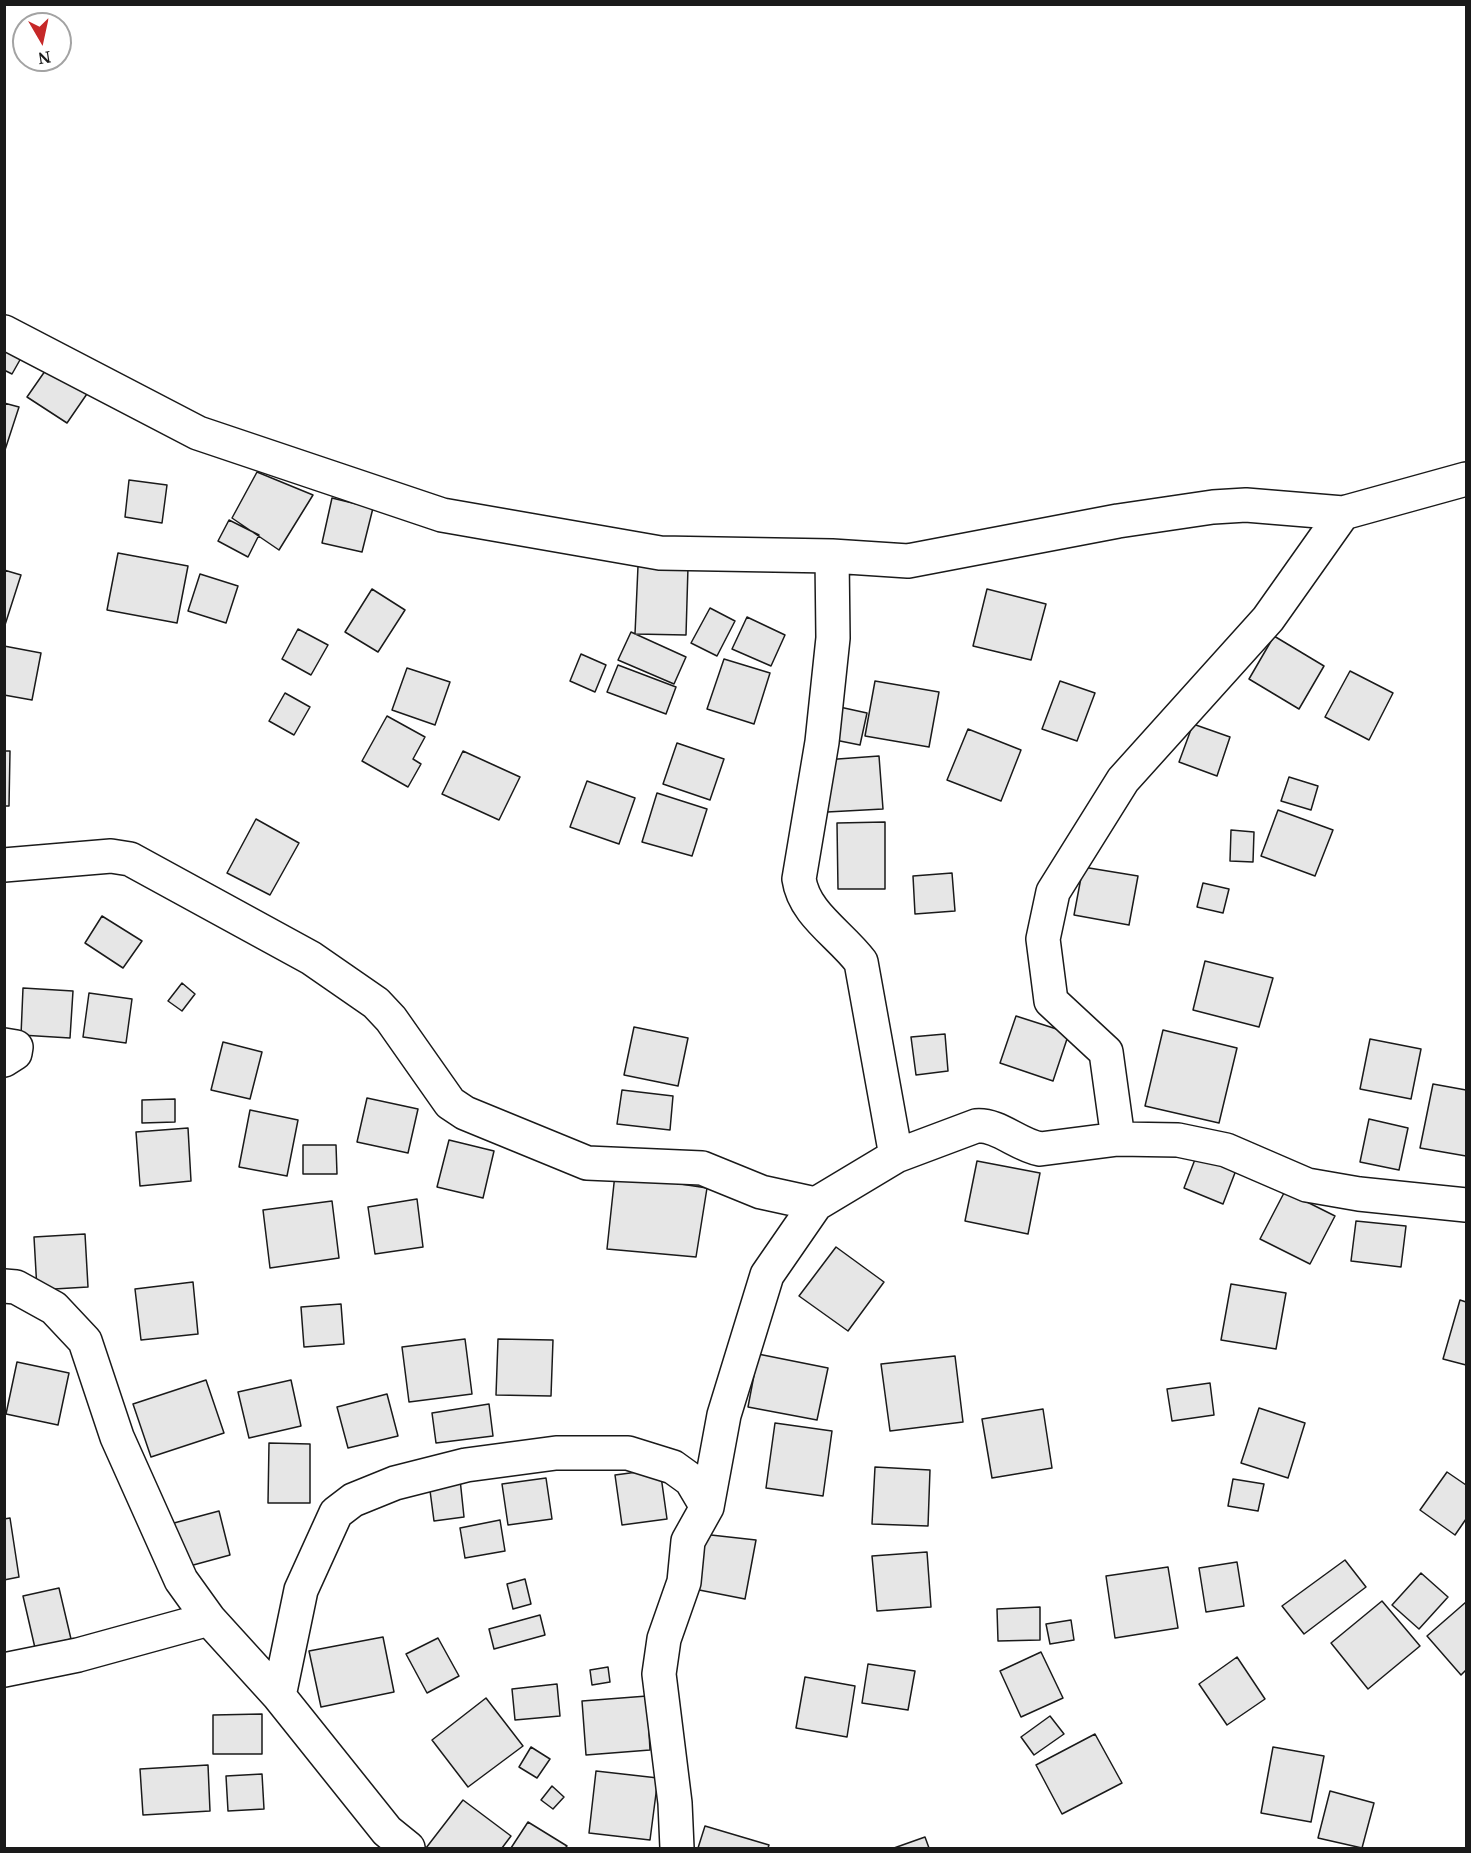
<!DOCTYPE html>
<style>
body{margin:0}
#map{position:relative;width:1471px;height:1853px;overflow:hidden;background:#fff;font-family:"Noto Serif",serif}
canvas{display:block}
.frame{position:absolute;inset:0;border:6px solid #1a1a1a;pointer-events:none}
.north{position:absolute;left:12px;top:12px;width:60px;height:60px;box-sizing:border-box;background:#fff;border:2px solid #a3a3a3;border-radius:50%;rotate:171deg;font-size:16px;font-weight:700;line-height:24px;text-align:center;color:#1a1a1a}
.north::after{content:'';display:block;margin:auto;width:21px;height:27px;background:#c62828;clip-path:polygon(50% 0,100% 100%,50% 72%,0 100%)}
</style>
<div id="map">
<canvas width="1471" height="1853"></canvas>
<div class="frame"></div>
<div class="north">N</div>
</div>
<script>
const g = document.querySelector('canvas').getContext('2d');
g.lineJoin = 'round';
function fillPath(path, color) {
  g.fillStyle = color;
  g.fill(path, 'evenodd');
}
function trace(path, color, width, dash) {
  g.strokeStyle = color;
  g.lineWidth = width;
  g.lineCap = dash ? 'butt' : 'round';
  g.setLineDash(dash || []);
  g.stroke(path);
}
const building = new Path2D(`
 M 4,340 L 25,351 L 12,374 L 4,370 Z
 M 52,361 L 91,388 L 67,423 L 27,397 Z
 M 4,403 L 19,407 L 4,453 Z
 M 257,472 L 313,495 L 279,550 L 232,518 Z
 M 129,480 L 167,485 L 162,523 L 125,517 Z
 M 332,498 L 373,508 L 362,552 L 322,543 Z
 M 229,520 L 259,535 L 248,557 L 218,541 Z
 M 118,553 L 188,566 L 177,623 L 107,610 Z
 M 638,566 L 688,567 L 686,635 L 635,634 Z
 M 4,570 L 21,575 L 4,628 Z
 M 200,574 L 238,586 L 226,623 L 188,611 Z
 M 372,589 L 405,610 L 378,652 L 345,632 Z
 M 987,589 L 1046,604 L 1031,660 L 973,646 Z
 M 710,608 L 735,621 L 717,656 L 691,643 Z
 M 747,617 L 785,635 L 771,666 L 732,649 Z
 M 298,629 L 328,645 L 311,675 L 282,659 Z
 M 631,632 L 686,657 L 674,684 L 618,660 Z
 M 1274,636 L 1324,666 L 1299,709 L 1249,679 Z
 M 4,646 L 41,653 L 32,700 L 4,695 Z
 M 581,654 L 606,665 L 595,692 L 570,681 Z
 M 724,659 L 770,673 L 754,724 L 707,709 Z
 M 618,665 L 676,687 L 666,714 L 607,692 Z
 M 407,668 L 450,682 L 435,725 L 392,710 Z
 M 1350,671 L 1393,693 L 1369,740 L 1325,717 Z
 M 875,681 L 939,692 L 929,747 L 865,736 Z
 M 1060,681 L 1095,693 L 1077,741 L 1042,729 Z
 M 285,693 L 310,707 L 294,735 L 269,721 Z
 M 826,704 L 867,713 L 860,745 L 820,737 Z
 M 387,716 L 425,737 L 413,759 L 421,764 L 408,787 L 362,761 Z
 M 1193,724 L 1230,737 L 1217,776 L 1179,762 Z
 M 968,729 L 1021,750 L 1001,801 L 947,780 Z
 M 677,743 L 724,759 L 710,800 L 663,784 Z
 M 4,751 L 10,751 L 9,806 L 4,806 Z
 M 463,751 L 520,777 L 499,820 L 442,794 Z
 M 879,756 L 883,809 L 827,812 L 824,760 Z
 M 1289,777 L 1318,786 L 1311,810 L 1281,801 Z
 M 587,781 L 635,798 L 619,844 L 570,827 Z
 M 657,793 L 707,809 L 692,856 L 642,842 Z
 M 1278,810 L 1333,830 L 1315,876 L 1261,856 Z
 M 256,819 L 299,843 L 270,895 L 227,873 Z
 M 885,822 L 885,889 L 838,889 L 837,823 Z
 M 1231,830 L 1254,832 L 1253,862 L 1230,861 Z
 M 1083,867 L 1138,876 L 1129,925 L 1074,915 Z
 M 952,873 L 955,911 L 915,914 L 913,876 Z
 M 1203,883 L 1229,889 L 1223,913 L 1197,907 Z
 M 102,916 L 142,941 L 123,968 L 85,943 Z
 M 1205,961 L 1273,978 L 1259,1027 L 1193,1010 Z
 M 182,983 L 195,994 L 182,1011 L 168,1001 Z
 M 23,988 L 73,991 L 70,1038 L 21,1035 Z
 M 89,993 L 132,999 L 126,1043 L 83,1037 Z
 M 1016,1016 L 1069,1033 L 1053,1081 L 1000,1063 Z
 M 634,1027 L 688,1038 L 678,1086 L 624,1075 Z
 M 1163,1030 L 1237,1048 L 1219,1123 L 1145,1106 Z
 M 945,1034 L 948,1071 L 916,1075 L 911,1037 Z
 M 1370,1039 L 1421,1049 L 1411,1099 L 1360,1089 Z
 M 223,1042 L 262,1052 L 250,1099 L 211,1090 Z
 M 1433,1084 L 1466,1090 L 1466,1156 L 1420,1148 Z
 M 622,1090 L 673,1096 L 670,1130 L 617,1124 Z
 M 367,1098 L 418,1109 L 408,1153 L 357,1142 Z
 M 175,1099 L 175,1122 L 142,1123 L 142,1100 Z
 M 250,1110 L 298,1120 L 287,1176 L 239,1167 Z
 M 1369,1119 L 1408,1128 L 1399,1170 L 1360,1162 Z
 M 188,1128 L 191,1181 L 140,1186 L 136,1132 Z
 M 449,1140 L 494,1151 L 483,1198 L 437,1187 Z
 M 303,1145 L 336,1145 L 337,1174 L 303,1174 Z
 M 1199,1149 L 1238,1165 L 1223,1204 L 1184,1188 Z
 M 977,1161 L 1040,1173 L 1028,1234 L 965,1221 Z
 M 615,1174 L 707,1188 L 696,1257 L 607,1249 Z
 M 1285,1191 L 1335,1216 L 1310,1264 L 1260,1239 Z
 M 417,1199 L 423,1247 L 375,1254 L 368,1207 Z
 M 332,1201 L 339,1258 L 270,1268 L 263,1210 Z
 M 1356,1221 L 1406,1226 L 1401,1267 L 1351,1261 Z
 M 85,1234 L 88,1287 L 37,1290 L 34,1237 Z
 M 836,1247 L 884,1282 L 848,1331 L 799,1296 Z
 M 193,1282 L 198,1334 L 141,1340 L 135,1289 Z
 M 1231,1284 L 1286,1293 L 1276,1349 L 1221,1340 Z
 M 1460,1300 L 1466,1302 L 1466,1365 L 1443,1359 Z
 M 341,1304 L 344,1344 L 304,1347 L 301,1307 Z
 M 465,1339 L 472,1394 L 409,1402 L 402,1347 Z
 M 498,1339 L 553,1340 L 551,1396 L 496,1395 Z
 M 758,1354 L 828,1368 L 817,1420 L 748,1407 Z
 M 955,1356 L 963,1422 L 890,1431 L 881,1364 Z
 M 17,1362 L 69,1373 L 58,1425 L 6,1414 Z
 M 206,1380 L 224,1433 L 151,1457 L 133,1404 Z
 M 291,1380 L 301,1426 L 249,1438 L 238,1392 Z
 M 1210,1383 L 1214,1415 L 1172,1421 L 1167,1389 Z
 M 387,1394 L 398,1436 L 348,1448 L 337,1407 Z
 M 489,1404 L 493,1436 L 436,1443 L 432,1413 Z
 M 1259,1408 L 1305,1423 L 1288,1478 L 1241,1463 Z
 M 1043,1409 L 1052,1468 L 992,1478 L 982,1419 Z
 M 775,1423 L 832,1431 L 823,1496 L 766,1488 Z
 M 269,1443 L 310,1444 L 310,1503 L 268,1503 Z
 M 875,1467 L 930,1470 L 928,1526 L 872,1524 Z
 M 660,1469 L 667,1519 L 622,1525 L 615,1475 Z
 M 1447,1472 L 1466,1485 L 1466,1519 L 1455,1535 L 1420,1510 Z
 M 546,1478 L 552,1519 L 508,1525 L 502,1484 Z
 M 460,1479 L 464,1517 L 434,1521 L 429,1483 Z
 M 1233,1479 L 1264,1484 L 1258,1511 L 1228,1506 Z
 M 219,1511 L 230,1555 L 186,1567 L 174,1523 Z
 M 10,1518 L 19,1577 L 4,1580 L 4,1519 Z
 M 500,1520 L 505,1551 L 465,1558 L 460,1528 Z
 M 702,1534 L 756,1540 L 745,1599 L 689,1588 Z
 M 927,1552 L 931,1607 L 877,1611 L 872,1556 Z
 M 1345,1560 L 1366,1587 L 1304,1634 L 1282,1606 Z
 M 1237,1562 L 1244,1606 L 1206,1612 L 1199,1568 Z
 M 1168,1567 L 1178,1628 L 1115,1638 L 1106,1576 Z
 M 1421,1573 L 1448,1597 L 1419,1629 L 1392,1605 Z
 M 525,1579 L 531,1604 L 513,1609 L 507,1584 Z
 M 59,1588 L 71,1639 L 35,1648 L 23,1596 Z
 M 1382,1601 L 1420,1646 L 1368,1689 L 1331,1643 Z
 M 1466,1602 L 1466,1670 L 1461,1675 L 1427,1636 Z
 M 1040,1607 L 1040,1640 L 998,1641 L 997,1609 Z
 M 540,1615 L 545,1635 L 494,1649 L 489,1629 Z
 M 1071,1620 L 1074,1640 L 1050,1644 L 1046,1624 Z
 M 383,1637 L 394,1692 L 321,1707 L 309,1651 Z
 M 438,1638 L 459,1676 L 427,1693 L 406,1654 Z
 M 1041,1652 L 1063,1698 L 1021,1717 L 1000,1671 Z
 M 1237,1657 L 1265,1699 L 1227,1725 L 1199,1684 Z
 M 868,1664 L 915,1671 L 908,1710 L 862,1703 Z
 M 608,1667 L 610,1682 L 592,1685 L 590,1670 Z
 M 805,1677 L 855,1686 L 847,1737 L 796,1728 Z
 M 557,1684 L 560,1716 L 515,1720 L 512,1689 Z
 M 647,1696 L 650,1750 L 586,1755 L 582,1701 Z
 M 486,1698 L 523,1746 L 468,1787 L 432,1740 Z
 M 262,1714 L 262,1754 L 213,1754 L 213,1715 Z
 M 1050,1716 L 1064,1734 L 1034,1755 L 1021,1737 Z
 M 1095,1734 L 1122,1783 L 1062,1814 L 1036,1765 Z
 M 531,1747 L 550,1759 L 537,1778 L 519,1767 Z
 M 1273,1747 L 1324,1756 L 1311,1822 L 1261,1813 Z
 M 208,1765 L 210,1811 L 143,1815 L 140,1769 Z
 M 596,1771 L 658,1778 L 650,1840 L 589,1833 Z
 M 262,1774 L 264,1809 L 228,1811 L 226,1776 Z
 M 552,1786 L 564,1797 L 553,1809 L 541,1800 Z
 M 1330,1791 L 1374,1803 L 1362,1848 L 1318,1838 Z
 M 463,1800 L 511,1836 L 502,1848 L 426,1848 Z
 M 528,1822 L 567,1846 L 565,1848 L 511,1848 Z
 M 705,1826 L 769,1845 L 768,1848 L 698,1848 Z
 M 925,1837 L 929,1848 L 894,1848 Z`);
fillPath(building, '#e6e6e6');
trace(building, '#1a1a1a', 1.5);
const minor = new Path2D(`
 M 4,332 L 198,433 L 442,515 L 660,553 L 832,556
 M 4,865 L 111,856 L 130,859 L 311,958 L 376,1003 L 391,1019 L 450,1103 L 465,1113 L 587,1163 L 702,1168 L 761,1192 L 816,1204
 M 4,1045 L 16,1047 L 15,1053 L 4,1060
 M 1118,1139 L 1106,1052 L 1051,1001 L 1043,939 L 1053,892 L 1123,780 L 1268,619 L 1343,513
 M 896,1156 L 861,962 C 840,934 804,914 799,879 L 822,742 L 833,638 L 832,556 L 908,561 L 1118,521 L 1213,507 L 1246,505 L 1343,513 L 1466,479
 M 4,1286 L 16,1287 L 54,1308 L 85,1341 L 117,1437 L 181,1580 L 209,1619 L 279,1696
 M 4,1670 L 78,1655 L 209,1619
 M 408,1848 L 387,1831 L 279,1696 L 301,1590 L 336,1513 L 353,1500 L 395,1483 L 466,1465 L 556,1453 L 628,1453 L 673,1467 L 691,1480 L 707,1507
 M 677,1848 L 675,1803 L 659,1674 L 664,1639 L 684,1582 L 688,1541 L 707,1507 L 724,1415 L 767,1275 L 816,1204 L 896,1156 L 976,1126 C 998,1124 1018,1145 1040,1149 L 1118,1139 L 1178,1140 L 1226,1150 L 1307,1185 L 1359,1194 L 1466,1205`);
trace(minor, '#1a1a1a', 36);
trace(minor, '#fff', 33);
</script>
